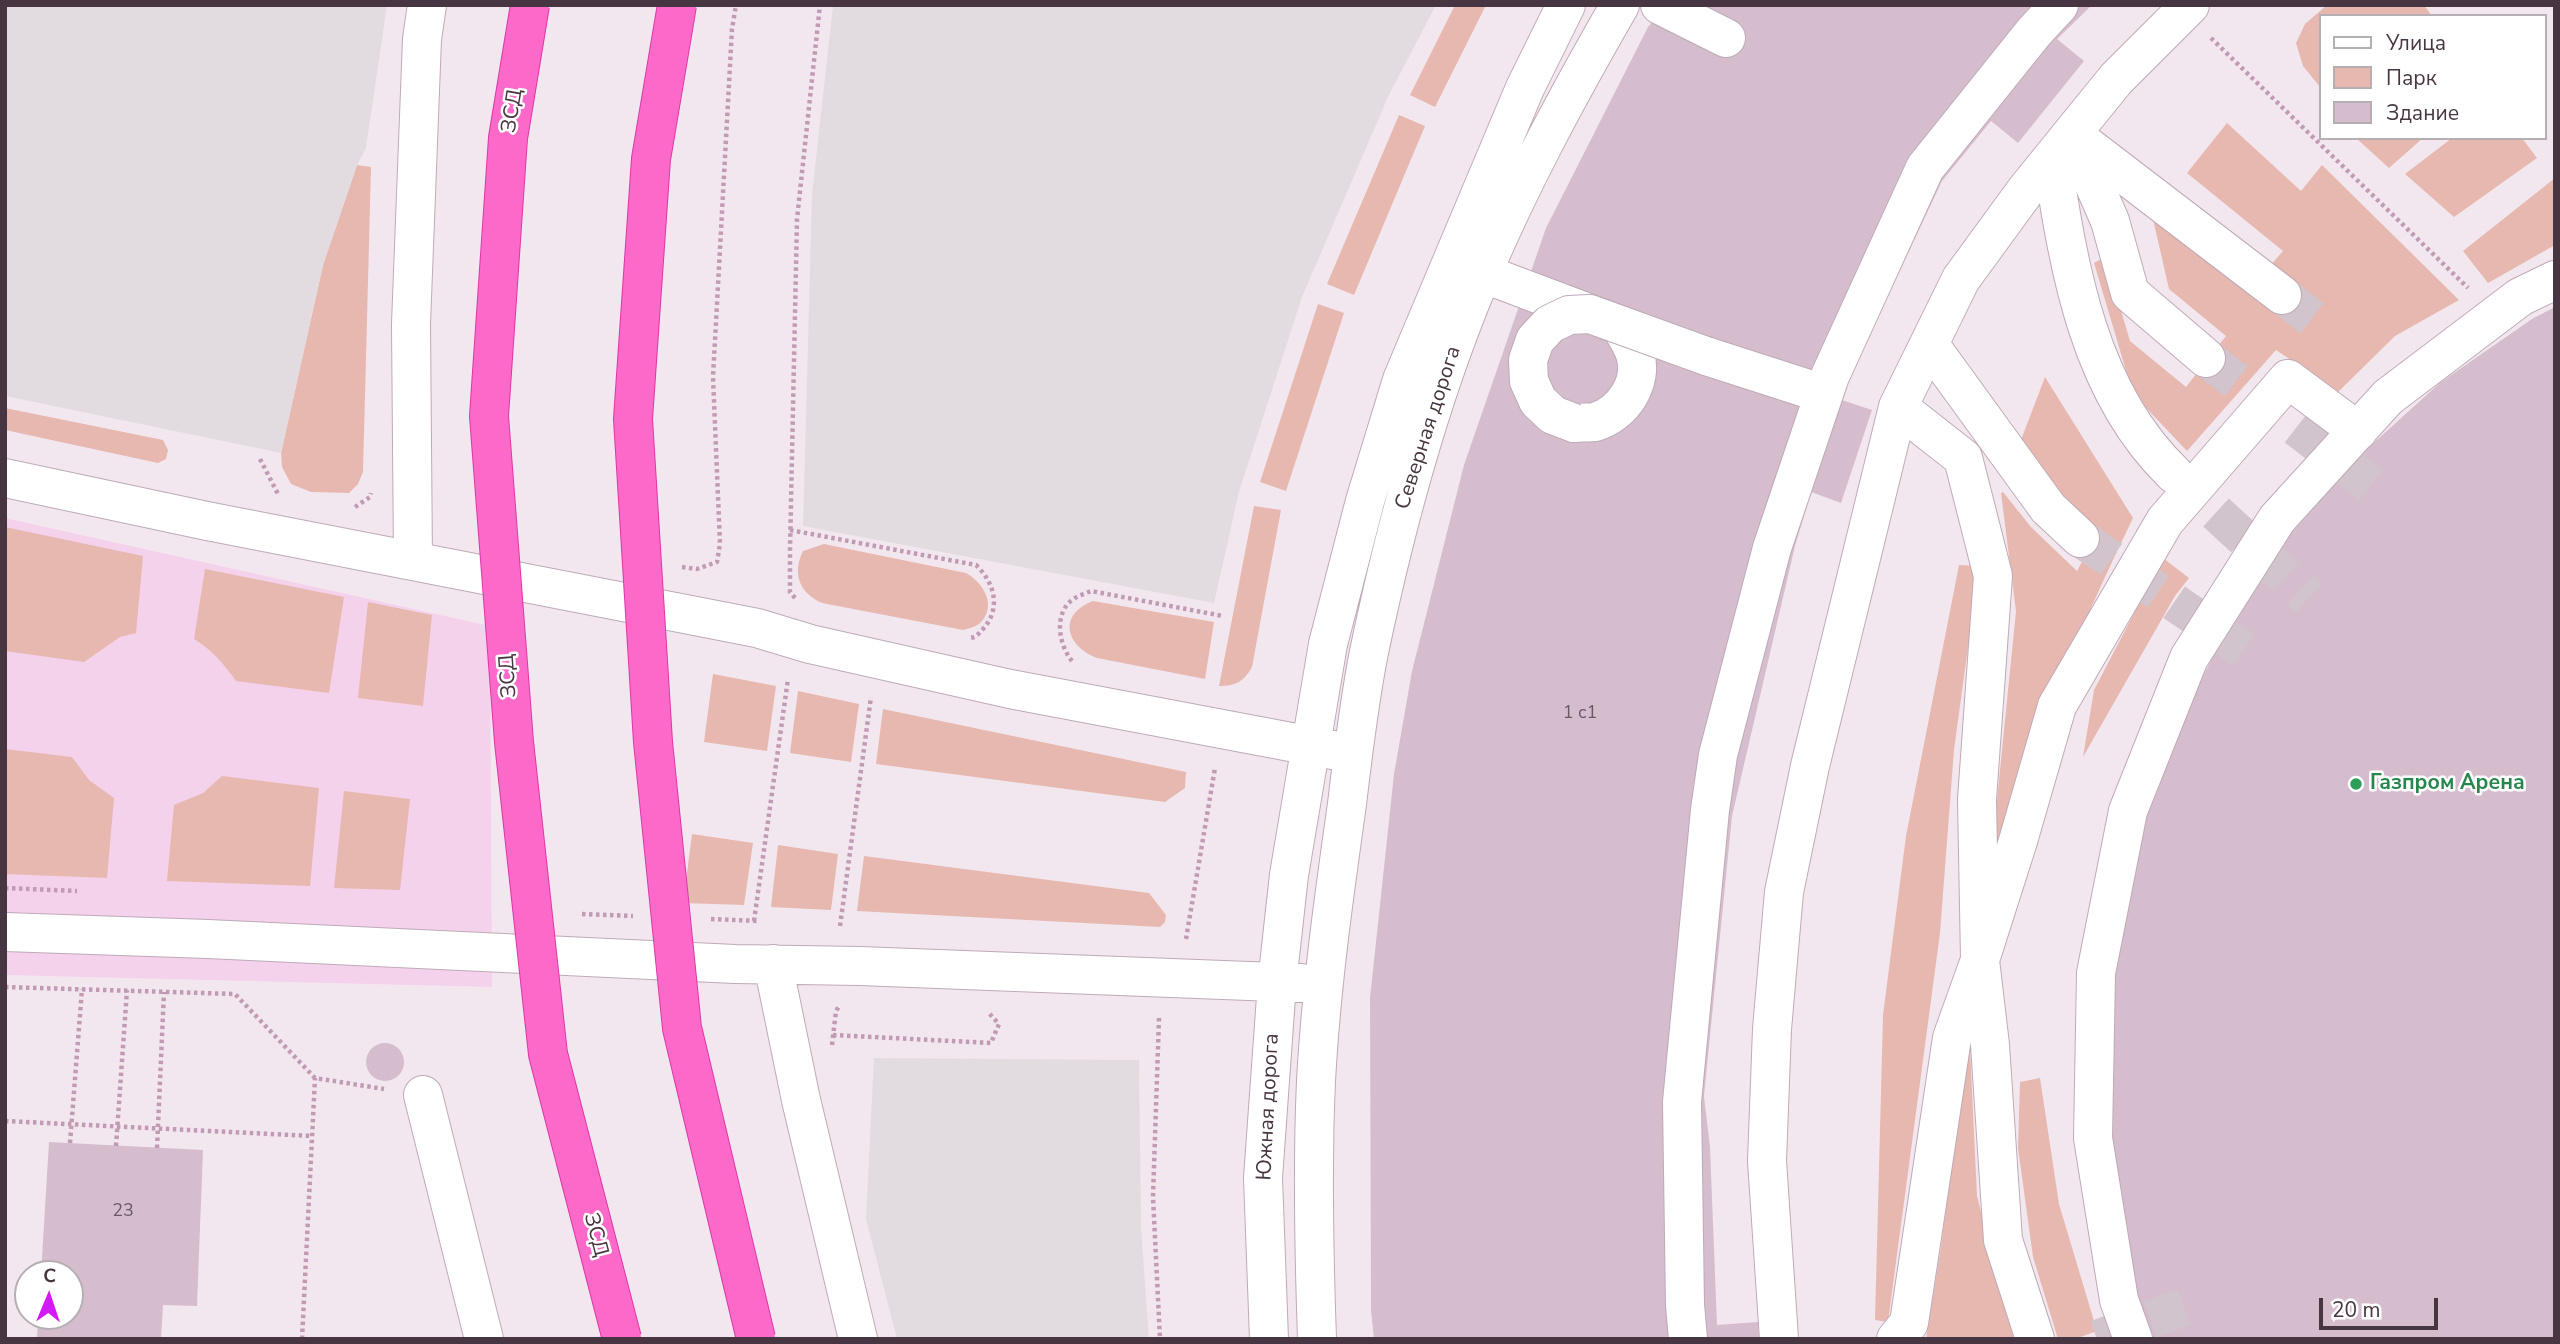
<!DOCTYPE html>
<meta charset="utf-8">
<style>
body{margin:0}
#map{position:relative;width:2560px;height:1344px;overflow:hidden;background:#f3e7ef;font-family:"Nunito Sans",sans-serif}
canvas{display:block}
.frame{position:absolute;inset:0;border:7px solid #473642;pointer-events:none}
.legend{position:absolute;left:2319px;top:14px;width:228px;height:126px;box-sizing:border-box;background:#fff;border:2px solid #b5afb3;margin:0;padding:9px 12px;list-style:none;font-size:21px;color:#473642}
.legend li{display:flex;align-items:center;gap:14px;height:35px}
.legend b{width:35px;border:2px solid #b5afb3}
.north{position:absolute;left:14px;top:1260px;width:70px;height:70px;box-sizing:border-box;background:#fff;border:2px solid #b5afb3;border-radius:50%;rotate:2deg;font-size:19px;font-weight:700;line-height:28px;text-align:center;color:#473642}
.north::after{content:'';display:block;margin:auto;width:24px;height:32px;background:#d419f8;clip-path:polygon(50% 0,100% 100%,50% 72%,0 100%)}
.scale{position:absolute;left:2319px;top:1298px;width:119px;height:32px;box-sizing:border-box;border:4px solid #473642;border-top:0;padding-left:9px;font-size:21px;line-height:24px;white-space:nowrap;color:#473642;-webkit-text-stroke:5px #fff;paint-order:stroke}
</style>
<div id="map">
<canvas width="2560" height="1344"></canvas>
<div class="frame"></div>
<ul class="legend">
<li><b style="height:9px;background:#fff"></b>Улица</li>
<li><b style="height:19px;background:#e7b8b0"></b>Парк</li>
<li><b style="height:19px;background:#d5bdce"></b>Здание</li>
</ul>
<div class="north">С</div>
<div class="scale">20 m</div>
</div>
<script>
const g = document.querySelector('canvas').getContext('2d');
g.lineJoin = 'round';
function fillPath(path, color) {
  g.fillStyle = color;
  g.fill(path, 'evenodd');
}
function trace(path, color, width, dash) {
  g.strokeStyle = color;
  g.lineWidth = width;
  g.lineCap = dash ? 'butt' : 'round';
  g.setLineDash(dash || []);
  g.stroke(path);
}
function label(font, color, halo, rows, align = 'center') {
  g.font = font + ' "Nunito Sans",sans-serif';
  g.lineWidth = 5;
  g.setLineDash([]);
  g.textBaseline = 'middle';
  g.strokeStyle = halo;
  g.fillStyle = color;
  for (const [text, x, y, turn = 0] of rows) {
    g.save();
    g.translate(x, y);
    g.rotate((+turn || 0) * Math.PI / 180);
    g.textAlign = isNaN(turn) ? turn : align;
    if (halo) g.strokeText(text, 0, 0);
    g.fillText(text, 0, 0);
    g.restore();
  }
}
fillPath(new Path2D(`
 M 5,518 L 490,626 L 492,987 L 5,975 Z`), '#f5d2ec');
fillPath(new Path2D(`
 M 1455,5 L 1486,5 L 1435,107 L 1410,95 Z
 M 2327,5 L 2424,5 L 2432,16 L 2320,16 L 2320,87 L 2303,66 L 2296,43 L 2305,24 Z
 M 1399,115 L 1425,126 L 1354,295 L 1327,284 Z
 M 2227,123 L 2301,191 L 2322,165 L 2459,300 L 2395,336 L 2338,392 L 2276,350 L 2187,451 L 2133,394 L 2094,263 L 2105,257 L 2130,341 L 2186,387 L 2226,336 L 2169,289 L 2152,215 L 2253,285 L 2283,251 L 2187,173 Z
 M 2356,138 L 2423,138 L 2389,168 Z
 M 2452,138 L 2522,138 L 2537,158 L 2454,217 L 2405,174 Z
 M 357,165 L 371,167 L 363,472 L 358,484 L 349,493 L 311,492 L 291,484 L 282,467 L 281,453 L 323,265 Z
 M 2555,178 L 2555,245 L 2488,283 L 2463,251 Z
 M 1318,304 L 1344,313 L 1286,491 L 1260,482 Z
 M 2045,377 L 2133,518 C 2078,632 2028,748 1990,870 L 2016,611 L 2001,493 L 2003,492 L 2031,527 L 2077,571 L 2099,530 L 2062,494 L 2021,440 Z
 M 5,408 L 163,440 L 168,450 L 166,459 L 158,463 L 5,430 Z
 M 1254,506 L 1281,510 L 1252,667 C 1244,682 1235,686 1219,686 Z
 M 5,527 L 143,556 L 136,633 L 120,637 L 84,662 L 5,651 Z
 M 824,544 L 966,573 C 984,583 998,607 979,624 C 975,627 967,629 963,630 L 822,603 C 799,593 792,573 803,551 Z
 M 2163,558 L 2189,578 L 2175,596 L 2083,757 L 2094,690 Z
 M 1959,565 L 1979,566 L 1954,750 L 1940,933 L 1888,1322 L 1875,1320 L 1883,1015 L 1906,836 Z
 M 205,569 L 344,597 L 329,693 L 236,681 C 224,664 212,650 194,639 Z
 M 1093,601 L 1214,622 L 1205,679 L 1097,658 C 1066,646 1057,615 1093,601 Z
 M 368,602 L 432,615 L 423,706 L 358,698 Z
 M 713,674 L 776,686 L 767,751 L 704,742 Z
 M 798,691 L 859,704 L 851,762 L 790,753 Z
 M 883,709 L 1186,772 L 1185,788 L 1165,802 L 876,764 Z
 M 5,749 L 72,757 L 89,780 L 114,798 L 107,878 L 5,874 Z
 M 222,776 L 319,788 L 310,886 L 167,881 L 174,805 L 203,793 Z
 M 344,791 L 410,799 L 400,890 L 334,888 Z
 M 692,834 L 753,843 L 744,905 L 683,903 Z
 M 778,845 L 838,854 L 831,910 L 771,907 Z
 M 864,856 L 1149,893 L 1166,915 L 1165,922 L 1160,927 L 857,911 Z
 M 1969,1027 L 1977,1196 L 2014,1339 L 1926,1339 L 1941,1247 Z
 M 2040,1078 L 2059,1204 L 2097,1331 L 2075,1339 L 2058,1339 L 2033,1257 L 2018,1148 L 2020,1082 Z`), '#e7b8b0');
fillPath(new Path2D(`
 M 5,5 L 387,5 L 366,148 L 357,165 L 323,265 L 281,453 L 5,396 Z
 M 833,5 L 1436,5 L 1388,97 L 1302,297 L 1239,492 L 1214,603 L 803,526 L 812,194 Z
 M 874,1058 L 1139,1060 L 1141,1228 L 1149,1339 L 897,1339 L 866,1219 Z`), '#e2dce0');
fillPath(new Path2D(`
 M 1668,5 L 2092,5 L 2057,39 L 2084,61 L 2018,143 L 1991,121 L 1942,181 L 1849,379 L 1842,400 L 1872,410 L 1841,503 L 1811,492 L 1795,546 L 1732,816 L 1704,1096 L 1710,1147 L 1717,1325 L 1758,1322 L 1759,1339 L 1374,1339 L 1371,1310 L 1370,998 L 1394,774 L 1412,671 L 1464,465 L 1546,228 L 1648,27 Z
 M 2555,307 L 2555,1339 L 2150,1339 L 2131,1275 L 2112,1166 L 2107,1055 L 2116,945 L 2139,836 L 2176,731 L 2225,632 L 2286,539 L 2359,456 L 2441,382 L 2532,319 Z
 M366 1062a19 19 0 1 1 38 0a19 19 0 1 1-38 0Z
 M 49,1142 L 203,1150 L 197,1306 L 163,1305 L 161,1339 L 37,1339 L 38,1316 L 70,1316 L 70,1274 L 41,1274 Z`), '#d5bdce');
trace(new Path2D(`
 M 2282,295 L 2318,323
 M 2206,358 L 2371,485
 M 2174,474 L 2309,598
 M 2080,538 L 2244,650
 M 2097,1339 L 2184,1307`), '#d1c4cc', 38, [38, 19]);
const minor = new Path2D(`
 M 1660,5 L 1726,38
 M 2072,134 L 2110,221 L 2130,293 L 2206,358
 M 2073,135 L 2282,295
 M 2052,158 C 2069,270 2089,392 2174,474
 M 1459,267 L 1482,273 L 1620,325 C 1625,334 1632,344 1635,354 C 1644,382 1623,414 1595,422 C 1589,423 1580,422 1574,423
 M 1929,344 L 2048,508 L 2080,538
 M 1706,356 L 1824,394
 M 5,478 L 207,521 L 757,628 L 810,644 L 1010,689 L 1333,750
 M 413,561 L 411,324 L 422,39 L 427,5
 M 5,932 L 208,939 L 735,964 L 860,966 L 1301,983
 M 773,964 L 801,1100 L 858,1339
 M 423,1095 L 484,1339
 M 1269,1339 L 1263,1178 L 1277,983 L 1289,875 L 1328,644 L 1365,501 L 1402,380 L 1525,88 L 1566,5
 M 1317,1339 C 1314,1253 1312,1167 1316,1081 C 1321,988 1334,896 1347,804 C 1353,753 1359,702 1369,652 C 1396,523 1431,393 1483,272 C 1522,180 1570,92 1620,5
 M 1688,1339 L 1685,1305 L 1682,1102 L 1710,810 L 1718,755 L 1772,548 L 1830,376 L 1925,168 L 2034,32 L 2059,5
 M 1779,1339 L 1767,1161 L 1772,1029 L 1784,892 L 1810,766 L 1898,407 L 1961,279 L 2026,190 L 2116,79 L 2190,5
 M 1896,1339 L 1909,1323 L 1952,1038 L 1980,960 L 1977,799 L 1993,576 L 1963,458 L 1898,407
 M 2035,1339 L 2003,1240 L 1990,1045 L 1980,960 L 2018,841 L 2057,706 L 2165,521 L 2288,379 L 2358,431
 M 2133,1339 L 2119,1300 L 2093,1138 L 2096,973 L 2128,811 L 2189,658 L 2277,519 L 2388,397 L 2520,297 L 2555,280`);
trace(minor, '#bfaab8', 40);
trace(new Path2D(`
 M 2211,38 L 2468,288
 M 260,459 L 279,496
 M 355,507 L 370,497 L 371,493
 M 790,530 L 976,565 C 994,582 1002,608 983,629 C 978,634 977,637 970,638
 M 682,567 L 697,569 L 717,562 L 720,544 L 713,377 L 732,29 L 736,5
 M 795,598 L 790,592 L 790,550 L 797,219 L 820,5
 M 1072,661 C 1058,644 1053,611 1075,598 C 1080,595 1086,593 1091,591 L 1223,616
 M 5,888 L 77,891
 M 582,914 L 633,916
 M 711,919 L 759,921
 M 754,921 L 788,679
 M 840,926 L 871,697
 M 1186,939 L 1215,768
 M 5,987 L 235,994 L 315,1078 L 384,1089
 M 1159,1018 L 1153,1197 L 1160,1339
 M 833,1035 L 991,1043 L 999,1024 L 988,1012
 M 832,1045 L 836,1011 L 839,1006
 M 5,1121 L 312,1136
 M 70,1143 L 82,989
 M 116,1146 L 127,990
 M 157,1148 L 164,992
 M 302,1339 L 315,1078`), '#c19bb4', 4.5, [3.5, 3.5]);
trace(minor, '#fff', 38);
const minorBridge = new Path2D(`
 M 1574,423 L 1553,415 L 1538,401 L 1529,381 L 1528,360 L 1535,340 L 1550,324 L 1569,315 L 1590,314 L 1706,356`);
const highwayBridge = new Path2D(`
 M 530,5 L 508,138 L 489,416 L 514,742 L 548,1054 L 622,1339
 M 677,5 L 651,159 L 633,419 L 653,742 L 682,1028 L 756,1339`);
trace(minorBridge, '#bfaab8', 40, []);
trace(highwayBridge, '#dc38a8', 40, []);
trace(minorBridge, '#fff', 38);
trace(highwayBridge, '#fd69c9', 38);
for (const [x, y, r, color] of [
 [2356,784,7,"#2e9e5b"]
]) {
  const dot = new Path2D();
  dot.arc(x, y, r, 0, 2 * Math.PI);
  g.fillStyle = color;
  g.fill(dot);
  trace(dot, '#fff', 2.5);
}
label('18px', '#6a5865', null, [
 ["1 с1",1580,714],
 ["23",123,1212]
]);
label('21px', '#473642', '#fff', [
 ["ЗСД",513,111,-81],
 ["Северная дорога",1429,428,-72],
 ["ЗСД",509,676,-94],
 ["Южная дорога",1269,1107,-87],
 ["ЗСД",595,1235,75]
]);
label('bold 21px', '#27864d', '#fff', [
 ["Газпром Арена",2370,784]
], 'left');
</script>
